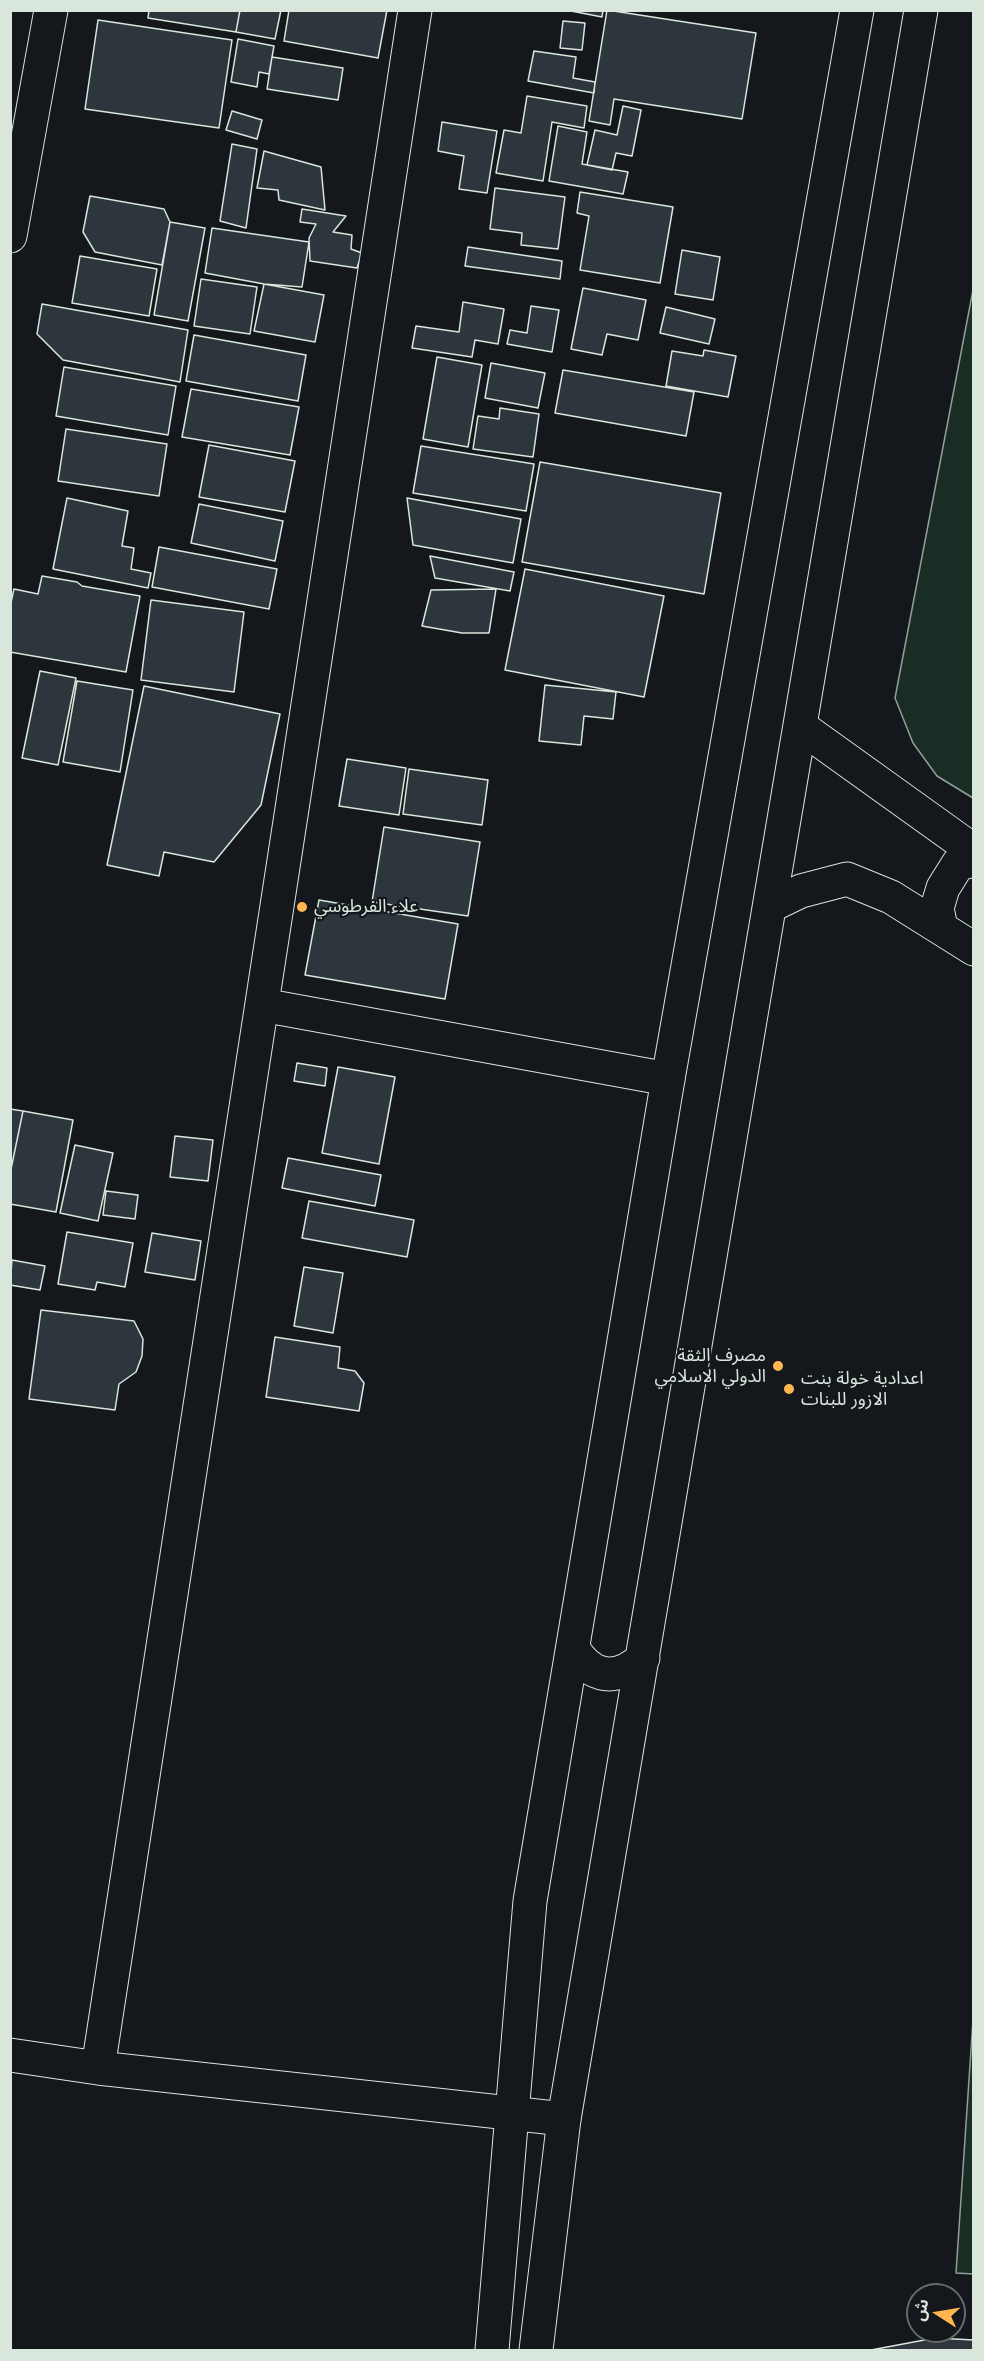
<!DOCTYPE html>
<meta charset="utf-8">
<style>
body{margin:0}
#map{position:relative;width:984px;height:2361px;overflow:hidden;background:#14181c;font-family:"Open Sans","Noto Sans Arabic",sans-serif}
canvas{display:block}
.frame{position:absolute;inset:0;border:12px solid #d8e6dc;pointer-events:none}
.north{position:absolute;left:906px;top:2283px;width:60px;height:60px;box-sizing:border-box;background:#14181c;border:2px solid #626a69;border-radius:50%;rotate:282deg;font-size:16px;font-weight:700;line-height:24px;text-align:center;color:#d8e6dc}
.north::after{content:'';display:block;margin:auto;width:21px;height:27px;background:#ffb74d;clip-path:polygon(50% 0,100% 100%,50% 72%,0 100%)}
</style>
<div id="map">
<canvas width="984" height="2361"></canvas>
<div class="frame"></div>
<div class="north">ش</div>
</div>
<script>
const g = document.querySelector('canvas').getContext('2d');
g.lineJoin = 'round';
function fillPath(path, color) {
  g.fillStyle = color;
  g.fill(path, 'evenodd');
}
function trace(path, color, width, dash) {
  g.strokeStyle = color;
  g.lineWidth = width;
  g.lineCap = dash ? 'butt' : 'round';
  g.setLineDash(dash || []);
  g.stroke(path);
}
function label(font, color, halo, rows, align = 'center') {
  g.font = font + ' "Open Sans","Noto Sans Arabic",sans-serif';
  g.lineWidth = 4.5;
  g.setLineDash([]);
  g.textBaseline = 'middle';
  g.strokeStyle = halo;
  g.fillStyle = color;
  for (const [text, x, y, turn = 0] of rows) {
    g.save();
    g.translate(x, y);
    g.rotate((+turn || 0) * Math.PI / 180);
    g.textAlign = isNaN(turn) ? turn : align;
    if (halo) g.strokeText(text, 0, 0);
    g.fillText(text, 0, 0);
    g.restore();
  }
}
const green = new Path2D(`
 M 973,290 L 974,798 L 973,798 L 937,776 L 913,743 L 895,698 Z
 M 973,2020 L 974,2274 L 973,2274 L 956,2273 Z`);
fillPath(green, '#1a2d24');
trace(green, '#939e99', 1.5);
const building = new Path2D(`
 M 149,10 L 240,10 L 236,32 L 148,18 Z
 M 240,10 L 281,10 L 275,39 L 236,32 Z
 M 289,10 L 387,10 L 378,58 L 284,41 Z
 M 566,10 L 603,10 L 602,17 Z
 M 607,10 L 756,33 L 742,119 L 614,99 L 610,125 L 589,121 Z
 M 98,20 L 232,40 L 219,128 L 85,109 Z
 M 563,21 L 585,23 L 582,50 L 560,48 Z
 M 238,39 L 274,46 L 269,74 L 259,72 L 257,87 L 231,82 Z
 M 534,51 L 576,57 L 573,78 L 595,82 L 594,93 L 528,81 Z
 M 272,57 L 343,68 L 338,100 L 267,89 Z
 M 527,96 L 587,106 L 584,128 L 552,122 L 543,181 L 496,173 L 504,130 L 521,133 Z
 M 623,106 L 641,110 L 632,156 L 616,153 L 612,170 L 587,165 L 595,130 L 617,135 Z
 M 232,111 L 262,120 L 257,139 L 226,130 Z
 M 442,122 L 497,131 L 487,193 L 459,189 L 464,156 L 438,151 Z
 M 558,126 L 587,132 L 582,164 L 628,172 L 623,194 L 549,181 Z
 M 232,144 L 257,149 L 246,228 L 220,221 Z
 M 264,151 L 321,167 L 325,210 L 279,200 L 278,190 L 257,188 Z
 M 495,188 L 565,197 L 558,249 L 521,245 L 522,233 L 490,229 Z
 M 580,192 L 673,207 L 660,283 L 580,270 L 589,216 L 577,213 Z
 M 90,196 L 164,209 L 170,222 L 162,265 L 95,252 L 83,232 Z
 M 302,209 L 346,216 L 333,232 L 352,235 L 351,249 L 362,253 L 357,268 L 310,261 L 309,238 L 316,224 L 300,222 Z
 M 170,222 L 205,228 L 188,321 L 154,315 Z
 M 212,228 L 309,242 L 302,287 L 264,284 L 205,273 Z
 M 468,247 L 562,261 L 560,279 L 465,266 Z
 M 682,250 L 720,257 L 713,300 L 675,294 Z
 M 80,256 L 157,269 L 149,316 L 72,303 Z
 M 201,279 L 257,287 L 250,334 L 194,326 Z
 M 264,284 L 324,295 L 315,342 L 254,331 Z
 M 583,288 L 646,300 L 638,340 L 607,334 L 602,355 L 571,349 Z
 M 463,302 L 504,309 L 498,344 L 475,340 L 472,357 L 412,348 L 416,326 L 459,332 Z
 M 42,304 L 188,330 L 180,382 L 63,360 L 37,334 Z
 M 531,306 L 559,310 L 552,352 L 507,344 L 510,330 L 527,333 Z
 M 666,307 L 715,319 L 709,344 L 660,333 Z
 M 194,335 L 306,355 L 298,401 L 186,381 Z
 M 704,350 L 736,356 L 728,397 L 666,386 L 672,351 L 703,356 Z
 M 437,357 L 482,365 L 468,447 L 423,439 Z
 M 491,363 L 545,373 L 538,408 L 485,398 Z
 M 64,367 L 176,386 L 168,435 L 56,416 Z
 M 563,370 L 694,392 L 686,436 L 555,413 Z
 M 191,389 L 299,407 L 290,455 L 182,437 Z
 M 500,408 L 539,414 L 533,457 L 473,449 L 478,416 L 499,419 Z
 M 66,429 L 167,444 L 159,496 L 58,481 Z
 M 209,445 L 295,461 L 285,512 L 199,497 Z
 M 421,446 L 534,464 L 526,511 L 413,493 Z
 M 540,462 L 721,493 L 704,594 L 522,562 Z
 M 67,498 L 128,511 L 122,546 L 134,548 L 131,569 L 151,573 L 148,588 L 53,569 Z
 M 407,498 L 521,519 L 513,563 L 413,545 Z
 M 199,504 L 283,521 L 275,561 L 191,543 Z
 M 159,547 L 277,569 L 269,609 L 152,587 Z
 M 430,556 L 514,572 L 510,591 L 435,578 Z
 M 525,569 L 664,596 L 644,697 L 505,670 Z
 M 42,576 L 77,582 L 82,586 L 140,596 L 126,672 L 10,652 L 10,607 L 14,589 L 38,594 Z
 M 496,589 L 489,633 L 462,633 L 422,626 L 431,590 Z
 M 151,600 L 244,612 L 234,692 L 141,680 Z
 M 40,671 L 76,678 L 58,765 L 22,758 Z
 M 77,681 L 133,690 L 120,772 L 63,762 Z
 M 545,685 L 616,692 L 613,719 L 584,716 L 581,745 L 539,741 Z
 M 144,686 L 280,714 L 261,805 L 214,862 L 164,852 L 159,876 L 107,865 Z
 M 347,759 L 406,768 L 399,815 L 339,806 Z
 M 409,769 L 488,780 L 482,825 L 403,814 Z
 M 384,827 L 480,842 L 468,916 L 372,902 Z
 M 319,900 L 458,924 L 445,999 L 305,975 Z
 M 297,1063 L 327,1068 L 325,1086 L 294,1081 Z
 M 338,1067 L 395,1077 L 379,1164 L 322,1153 Z
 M 10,1109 L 23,1111 L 10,1174 Z
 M 23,1111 L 73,1120 L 56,1212 L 10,1204 L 10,1174 Z
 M 175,1136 L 213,1140 L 208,1181 L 170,1177 Z
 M 75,1145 L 113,1153 L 98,1221 L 60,1213 Z
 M 288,1158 L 381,1175 L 375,1206 L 282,1188 Z
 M 106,1191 L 138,1195 L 135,1219 L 103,1215 Z
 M 309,1201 L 414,1220 L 407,1257 L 302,1238 Z
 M 67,1232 L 133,1243 L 125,1287 L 97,1282 L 95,1290 L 58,1284 Z
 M 152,1233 L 201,1241 L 195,1280 L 145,1272 Z
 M 12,1260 L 45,1266 L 40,1290 L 10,1285 Z
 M 304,1267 L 343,1273 L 333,1333 L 294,1326 Z
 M 41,1310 L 134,1321 L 143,1339 L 142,1356 L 136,1372 L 119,1384 L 115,1410 L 29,1399 Z
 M 275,1337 L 340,1347 L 338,1368 L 355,1371 L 364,1383 L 359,1411 L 266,1397 Z
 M 935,2338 L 974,2340 L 974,2350 L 871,2350 Z`);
fillPath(building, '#2c363c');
trace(building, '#d8e6dc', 1.5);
const minor = new Path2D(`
 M 10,236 L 51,10
 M 801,727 L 974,851
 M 770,906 L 801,891 L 847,879 L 891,897 L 974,949
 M 941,928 L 937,908 L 943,888 L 958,864 L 974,860
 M 262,1005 L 668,1079
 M 10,2055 L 98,2068 L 564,2119
 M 98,2068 L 415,10`);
const tertiary = new Path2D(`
 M 573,1648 C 591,1679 617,1682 643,1658
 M 492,2350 L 530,1901 L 668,1079 L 857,10
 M 536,2350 L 564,2119 L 921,10`);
trace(minor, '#d8e6dc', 35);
trace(tertiary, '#d8e6dc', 35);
trace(minor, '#14181c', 33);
trace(tertiary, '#14181c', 33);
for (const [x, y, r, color] of [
 [302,907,6,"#ffb74d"],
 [778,1366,6,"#ffb74d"],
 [789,1389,6,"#ffb74d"]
]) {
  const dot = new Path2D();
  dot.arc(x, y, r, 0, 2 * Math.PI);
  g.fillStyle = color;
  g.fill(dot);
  trace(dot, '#14181c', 2);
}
label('18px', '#d8e6dc', '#14181c', [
 ["علاء الفرطوسي",314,907],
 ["مصرف الثقة",766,1356,"right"],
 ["الدولي الاسلامي",766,1377,"right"],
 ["اعدادية خولة بنت",801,1379],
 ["الازور للبنات",801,1400]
], 'left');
</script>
